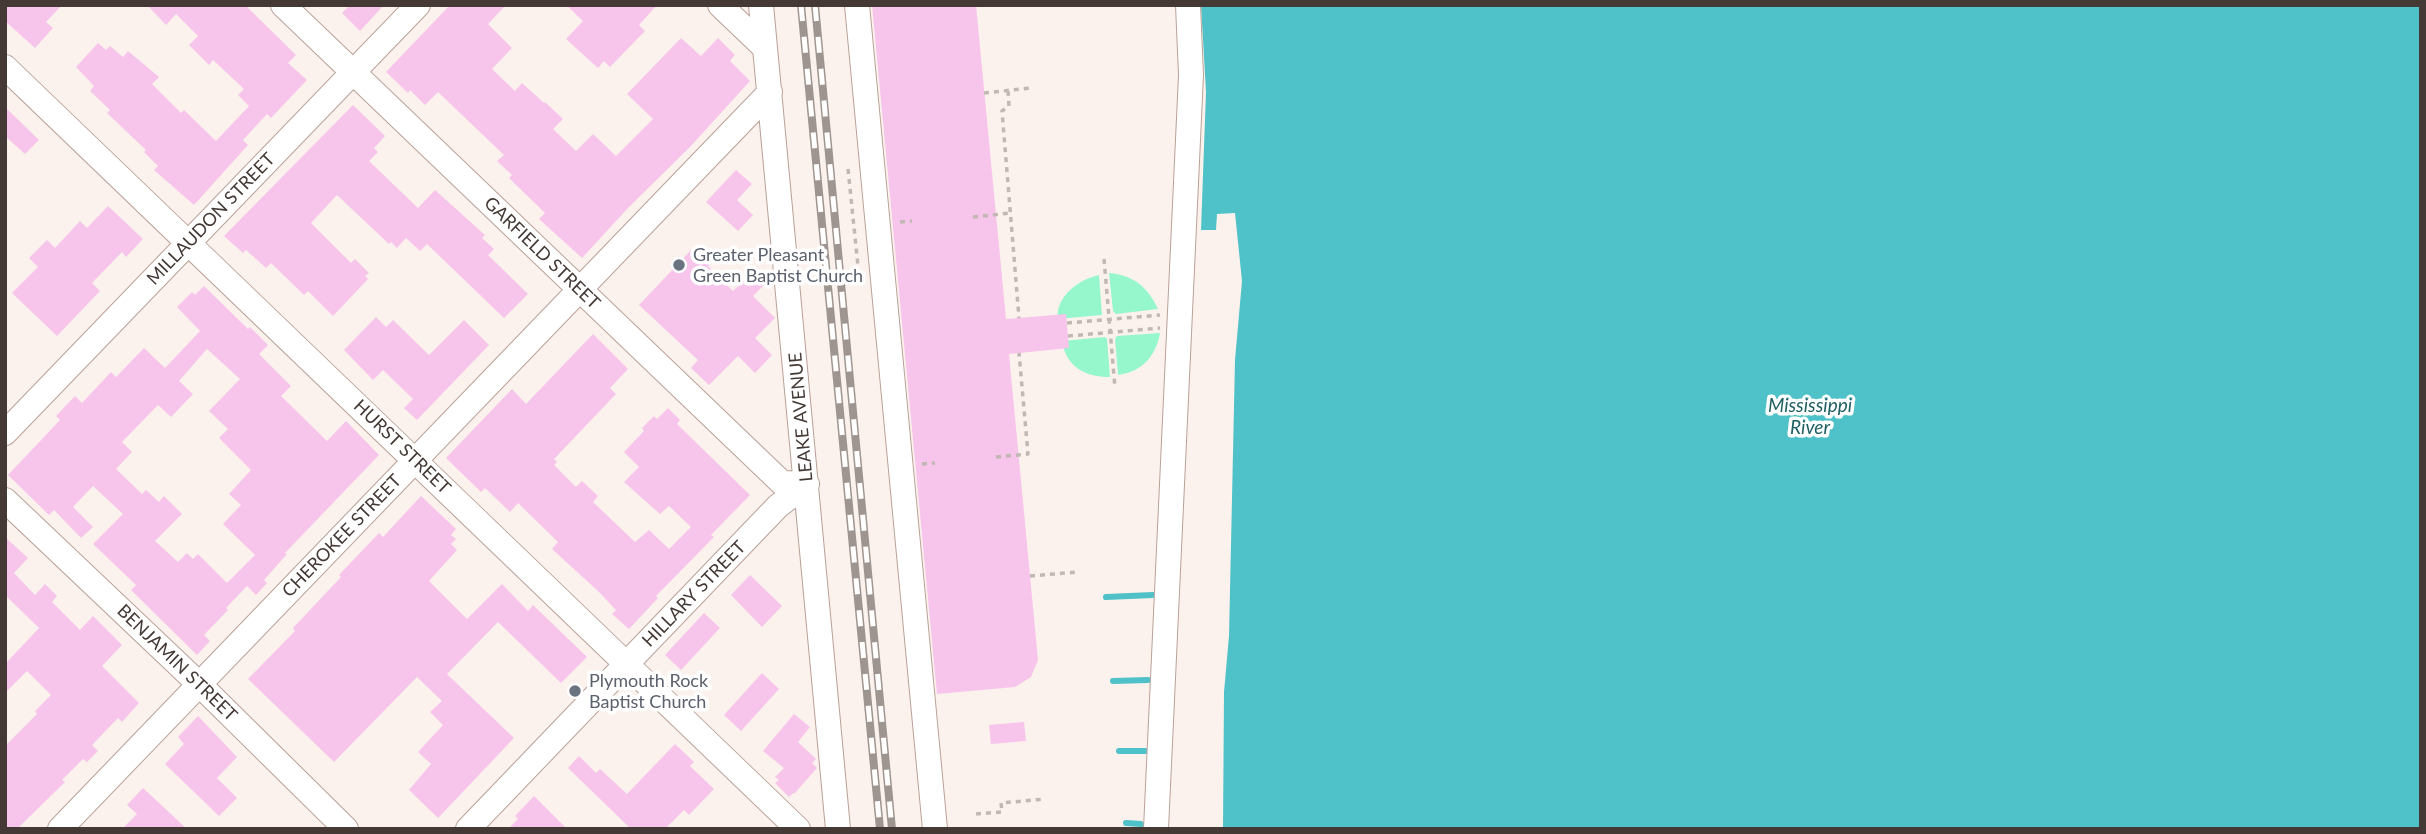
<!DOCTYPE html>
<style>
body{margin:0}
#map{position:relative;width:2426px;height:834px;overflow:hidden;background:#fcf2ed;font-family:Lato,sans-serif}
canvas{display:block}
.frame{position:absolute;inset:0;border:7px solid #443935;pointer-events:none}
</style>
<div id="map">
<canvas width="2426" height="834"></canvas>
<div class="frame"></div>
</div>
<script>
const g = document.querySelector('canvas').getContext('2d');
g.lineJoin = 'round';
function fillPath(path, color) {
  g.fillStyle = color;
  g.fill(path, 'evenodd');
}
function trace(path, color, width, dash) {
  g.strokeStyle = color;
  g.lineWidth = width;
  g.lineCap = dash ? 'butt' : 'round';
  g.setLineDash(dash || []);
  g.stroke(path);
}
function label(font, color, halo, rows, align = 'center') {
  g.font = font + ' Lato,sans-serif';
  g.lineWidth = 7;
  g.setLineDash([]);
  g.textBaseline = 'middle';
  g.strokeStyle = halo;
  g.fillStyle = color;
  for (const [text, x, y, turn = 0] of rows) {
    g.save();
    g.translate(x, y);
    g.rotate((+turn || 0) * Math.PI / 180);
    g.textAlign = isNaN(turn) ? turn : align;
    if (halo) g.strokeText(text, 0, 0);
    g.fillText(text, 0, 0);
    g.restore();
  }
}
fillPath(new Path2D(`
 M 1109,273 C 1133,275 1148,287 1158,309 L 1116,314 L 1113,311 Z
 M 1099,275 L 1102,315 L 1058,319 C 1055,297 1079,279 1099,275 Z
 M 1160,333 C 1156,356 1142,372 1118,375 L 1115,339 L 1117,336 Z
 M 1105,337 L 1107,339 L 1110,377 C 1085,377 1066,367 1062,341 Z`), '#96f7cd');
fillPath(new Path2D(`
 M 1201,5 L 2421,5 L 2421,829 L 1200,829 L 1224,230 L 1201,230 L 1206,92 Z`), '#4ec2c8');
fillPath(new Path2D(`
 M 1235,213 L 1242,281 L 1235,360 L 1229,636 L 1224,692 L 1223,829 L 1196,829 L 1209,479 L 1219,314 L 1221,234 L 1204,234 L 1204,230 L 1216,230 L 1217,214 Z`), '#fcf2ed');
trace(new Path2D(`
 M 1106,597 L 1153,595
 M 1113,681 L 1148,680
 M 1119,751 L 1145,751
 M 1126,823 L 1141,824`), '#4ec2c8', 6);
fillPath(new Path2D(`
 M 5,5 L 62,5 L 46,22 L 53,28 L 35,48 L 5,21 Z
 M 147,5 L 245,5 L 296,55 L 288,63 L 307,80 L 271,118 L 267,114 L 243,140 L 248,145 L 194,205 L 154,170 L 158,166 L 144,152 L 146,150 L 107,113 L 110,110 L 90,91 L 94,86 L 76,67 L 98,43 L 106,50 L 110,46 L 123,57 L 128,51 L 159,77 L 152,84 L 181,113 L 184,110 L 216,141 L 249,106 L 238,95 L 244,89 L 213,60 L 209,65 L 189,45 L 198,36 L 176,14 L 166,25 Z
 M 350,5 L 384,5 L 360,31 L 342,13 Z
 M 450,5 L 506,5 L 488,24 L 512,48 L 492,69 L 515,91 L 522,83 L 544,103 L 545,102 L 563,119 L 553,129 L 576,151 L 593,134 L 616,156 L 653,119 L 627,94 L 681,38 L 701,56 L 718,38 L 735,55 L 730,61 L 750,81 L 690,147 L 628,208 L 582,258 L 539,219 L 545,213 L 509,178 L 512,175 L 497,161 L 504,155 L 438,92 L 425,105 L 410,90 L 408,93 L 386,72 Z
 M 566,5 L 657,5 L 639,25 L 645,31 L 610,67 L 604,61 L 598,68 L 566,39 L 583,21 Z
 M 872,5 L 976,5 L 1006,319 L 1066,314 L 1069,348 L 1009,354 L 1038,660 L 1031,677 L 1015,687 L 937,694 Z
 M 353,105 L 385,136 L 374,148 L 378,152 L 369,161 L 418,208 L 435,190 L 485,235 L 482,238 L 494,249 L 488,255 L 528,294 L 504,318 L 427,244 L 420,251 L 406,238 L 397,248 L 391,242 L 389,244 L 337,195 L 311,223 L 351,263 L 355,259 L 369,273 L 365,276 L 368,279 L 333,316 L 308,291 L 304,295 L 271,263 L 266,268 L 246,250 L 243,253 L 224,236 Z
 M 5,107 L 39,140 L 25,154 L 5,136 Z
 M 736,170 L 752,184 L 737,200 L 753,215 L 738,231 L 706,202 Z
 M 108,206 L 143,239 L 126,257 L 122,252 L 92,283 L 100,291 L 57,336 L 12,293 L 38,267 L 29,258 L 47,240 L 55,248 L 80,221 L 87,228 Z
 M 694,247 L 711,263 L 708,266 L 733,291 L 755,270 L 767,282 L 753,296 L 775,318 L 755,338 L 772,355 L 755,373 L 738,356 L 709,385 L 691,368 L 698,360 L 639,305 Z
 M 204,286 L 248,329 L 250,327 L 268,345 L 259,354 L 291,386 L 281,396 L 327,441 L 346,421 L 379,455 L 285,553 L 287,554 L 264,580 L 267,583 L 256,595 L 247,586 L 226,608 L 228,610 L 204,635 L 210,641 L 197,655 L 131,590 L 136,585 L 93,544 L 123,514 L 93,486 L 73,507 L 93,527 L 81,538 L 54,510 L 49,515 L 8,475 L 60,420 L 56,416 L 75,396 L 82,403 L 111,372 L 116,377 L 144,348 L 165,368 L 200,331 L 177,307 L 192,292 L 195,295 ZM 207,349 L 240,379 L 209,411 L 228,429 L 219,438 L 251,470 L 229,494 L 241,505 L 223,524 L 255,555 L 227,583 L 198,554 L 193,559 L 187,553 L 178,562 L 155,541 L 182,514 L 164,496 L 159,502 L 146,490 L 142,494 L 116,469 L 132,452 L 122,442 L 158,405 L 171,417 L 193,394 L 179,381 Z
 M 376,317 L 386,327 L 393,320 L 429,355 L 464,320 L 489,345 L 417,420 L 404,408 L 413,399 L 383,370 L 373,380 L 344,350 Z
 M 593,334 L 628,369 L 610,388 L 616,394 L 554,459 L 557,462 L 554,465 L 576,487 L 582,481 L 598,496 L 593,502 L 635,542 L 649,530 L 669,549 L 691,527 L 669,506 L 660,514 L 624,482 L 639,467 L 624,452 L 644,431 L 642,428 L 654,416 L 657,419 L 668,408 L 680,420 L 677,424 L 750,495 L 711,535 L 714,537 L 656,596 L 658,598 L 629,629 L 612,614 L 616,610 L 599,592 L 552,549 L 558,542 L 518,503 L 510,512 L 485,488 L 481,492 L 446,458 L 512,389 L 526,404 Z
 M 421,496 L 456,529 L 451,535 L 456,539 L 451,544 L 457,550 L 429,581 L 467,619 L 502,584 L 528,611 L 533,605 L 587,657 L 561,683 L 498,622 L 447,674 L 514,738 L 438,818 L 409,790 L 431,764 L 418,752 L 443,725 L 430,712 L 442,701 L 417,677 L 334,762 L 248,679 L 295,631 L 293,628 L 341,577 L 339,575 L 379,533 L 383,537 Z
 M 5,537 L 28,558 L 14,573 L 35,595 L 45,584 L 57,596 L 52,602 L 80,630 L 93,616 L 122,645 L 102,666 L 139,703 L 122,722 L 118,718 L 92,745 L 98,751 L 87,762 L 83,759 L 62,780 L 65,782 L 17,829 L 5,829 L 5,746 L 37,714 L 35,711 L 51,695 L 27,671 L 5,693 L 5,664 L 39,628 L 5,595 Z
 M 750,575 L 782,606 L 762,627 L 731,595 Z
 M 704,613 L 720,628 L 681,670 L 665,655 Z
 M 762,673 L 779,689 L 741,731 L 724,715 Z
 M 794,714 L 810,727 L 798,742 L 816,759 L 812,763 L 817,768 L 794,794 L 793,793 L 789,797 L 775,783 L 779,780 L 775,777 L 784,768 L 763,751 Z
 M 198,716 L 237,757 L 217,778 L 237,798 L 219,816 L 165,764 L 184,744 L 178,737 Z
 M 1024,722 L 1026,741 L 991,744 L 989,725 Z
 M 675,744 L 694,762 L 690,766 L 714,789 L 689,815 L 684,810 L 665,829 L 631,829 L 568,768 L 579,756 L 596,773 L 600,769 L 627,794 Z
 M 143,788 L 187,829 L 122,829 L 137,814 L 127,805 Z
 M 534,796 L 567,829 L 508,829 L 518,819 L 515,816 Z`), '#f7c4eb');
const minor = new Path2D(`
 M 283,5 L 782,483 L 807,484
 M 720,5 L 764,47
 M 761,5 L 838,829
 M 857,5 L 935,829
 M 5,67 L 798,829
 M 5,433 L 418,5
 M 5,500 L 199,684 L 346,829
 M 60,829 L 770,92
 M 468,829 L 778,506 L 807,484
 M 1156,829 L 1191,75 L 1188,5`);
trace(minor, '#b9a197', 26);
trace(new Path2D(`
 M 1008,91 L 1009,106 L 1002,111 L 1019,318
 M 984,93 L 1031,88
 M 848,169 L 858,266
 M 973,217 L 1011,213
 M 900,222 L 912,221
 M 1104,259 L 1115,388
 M 1067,323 L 1160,315
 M 1068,336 L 1160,328
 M 996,457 L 1028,454 L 1019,353
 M 922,464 L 935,463
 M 1030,576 L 1078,572
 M 976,814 L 1002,812 L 1001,803 L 1045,799`), '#c2b8b3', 3.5, [5, 5]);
trace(minor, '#fff', 24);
const rail = new Path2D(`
 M 801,5 L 880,829
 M 815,5 L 892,829`);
trace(rail, '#9f9590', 8);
trace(rail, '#fff', 5, [16]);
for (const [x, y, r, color] of [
 [679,265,7,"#6b7280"],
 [575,691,7,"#6b7280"]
]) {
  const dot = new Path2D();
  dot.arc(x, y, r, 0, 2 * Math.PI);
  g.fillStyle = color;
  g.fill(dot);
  trace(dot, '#fff', 2.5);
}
label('18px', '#443935', '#fff', [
 ["MILLAUDON STREET",211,219,-46],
 ["GARFIELD STREET",542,253,44],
 ["LEAKE AVENUE",801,417,-95],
 ["HURST STREET",402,447,44],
 ["CHEROKEE STREET",342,536,-46],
 ["HILLARY STREET",694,594,-46],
 ["BENJAMIN STREET",177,663,44]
]);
label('18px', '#5b616d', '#fff', [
 ["Greater Pleasant",693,255],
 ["Green Baptist Church",693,276],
 ["Plymouth Rock",589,681],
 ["Baptist Church",589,702]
], 'left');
label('italic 19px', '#1f5f62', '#fff', [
 ["Mississippi",1810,406],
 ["River",1810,428]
]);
</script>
